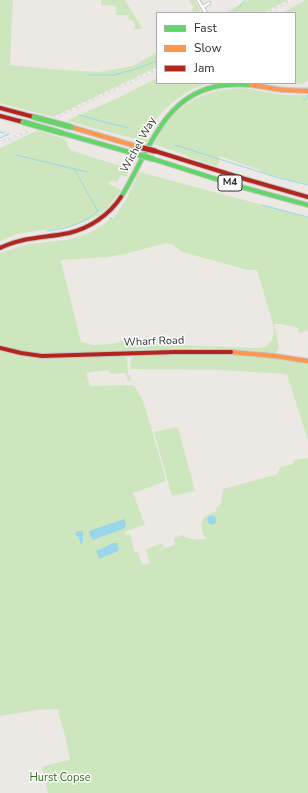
<!DOCTYPE html>
<style>
body{margin:0}
#map{position:relative;width:308px;height:793px;overflow:hidden;background:#ece8e4;font-family:"Nunito Sans",sans-serif}
canvas{display:block}
.legend{position:absolute;left:156px;top:12px;width:140px;height:72px;box-sizing:border-box;background:#fff;border:1px solid #ababab;margin:0;padding:5px 7px;list-style:none;font-size:12px;color:#2e2e2e}
.legend li{display:flex;align-items:center;gap:8px;height:20px}
.legend b{width:20px;border:1px solid #ababab}
</style>
<div id="map">
<canvas width="308" height="793"></canvas>
<ul class="legend">
<li><b style="height:5px;background:#63d668"></b>Fast</li>
<li><b style="height:5px;background:#ff974d"></b>Slow</li>
<li><b style="height:5px;background:#b3261e"></b>Jam</li>
</ul>
</div>
<script>
const g = document.querySelector('canvas').getContext('2d');
g.lineJoin = 'round';
function fillPath(path, color) {
  g.fillStyle = color;
  g.fill(path, 'evenodd');
}
function trace(path, color, width, dash) {
  g.strokeStyle = color;
  g.lineWidth = width;
  g.lineCap = dash ? 'butt' : 'round';
  g.setLineDash(dash || []);
  g.stroke(path);
}
function label(font, color, halo, rows, align = 'center') {
  g.font = font + ' "Nunito Sans",sans-serif';
  g.lineWidth = 3;
  g.setLineDash([]);
  g.textBaseline = 'middle';
  g.strokeStyle = halo;
  g.fillStyle = color;
  for (const [text, x, y, turn = 0] of rows) {
    g.save();
    g.translate(x, y);
    g.rotate((+turn || 0) * Math.PI / 180);
    g.textAlign = isNaN(turn) ? turn : align;
    if (halo) g.strokeText(text, 0, 0);
    g.fillText(text, 0, 0);
    g.restore();
  }
}
fillPath(new Path2D(`
 M 0,0 L 13,0 L 10,65 L 50,69 L 99,72 L 133,66 L 157,52 L 157,67 L 53,117 L 0,103 Z
 M 101,0 L 125,0 L 142,28 L 138,29 L 133,29 L 135,25 L 132,20 L 129,20 L 128,18 L 129,15 L 116,15 L 116,6 L 101,5 Z
 M 189,0 L 194,0 L 202,13 L 193,13 L 191,10 L 194,8 Z
 M 248,0 L 288,0 L 263,13 L 224,13 Z
 M 306,0 L 308,0 L 308,80 L 303,84 L 285,83 L 295,83 L 295,13 L 282,13 Z
 M 157,78 L 157,83 L 210,83 C 187,89 168,103 154,122 C 152,125 148,129 147,132 C 147,135 147,139 147,142 L 101,130 L 68,121 L 68,120 L 120,97 Z
 M 243,88 L 284,95 L 308,95 L 308,185 L 260,172 L 260,170 L 219,156 L 219,162 L 217,166 L 189,158 L 188,156 L 154,144 C 158,138 161,131 165,125 C 178,107 199,94 221,90 C 228,89 236,89 243,88 Z
 M 38,130 L 65,139 L 70,150 L 130,169 L 126,177 L 121,175 L 117,182 L 110,181 L 109,184 L 121,190 C 115,199 107,209 98,215 C 72,231 43,228 14,235 C 10,237 5,239 0,241 L 0,148 Z
 M 139,172 L 308,217 L 308,330 L 301,333 L 298,332 L 298,328 L 282,324 L 274,324 L 279,346 L 278,350 L 275,353 C 221,346 166,349 112,351 C 75,352 36,358 0,345 L 0,253 L 18,247 L 29,244 L 66,240 L 81,236 L 89,233 L 103,225 L 110,219 L 114,218 L 128,196 ZM 166,243 L 172,244 L 182,252 L 248,270 L 257,270 L 273,324 C 274,334 274,345 261,348 L 153,344 L 125,339 L 117,343 L 110,344 L 93,345 L 81,342 L 61,260 L 108,257 L 125,254 Z
 M 0,351 C 40,362 82,357 123,356 L 127,358 L 128,374 L 131,380 L 130,381 L 128,381 L 125,373 C 122,373 115,374 111,374 L 108,370 L 86,373 L 90,386 L 133,385 C 144,396 146,413 151,427 C 156,445 161,463 166,481 L 133,493 L 145,525 L 124,532 L 126,535 L 130,534 L 135,553 L 138,552 L 142,565 L 150,563 L 146,551 L 147,549 L 162,543 L 164,548 L 159,549 L 159,550 L 175,545 L 174,538 L 182,535 C 191,540 195,540 206,539 C 198,524 199,516 217,511 L 216,508 L 221,504 L 223,489 L 278,474 C 278,465 286,466 293,464 L 294,462 L 294,460 L 308,458 L 308,793 L 48,793 L 42,767 L 63,761 L 70,760 L 65,735 L 58,712 L 59,709 L 37,710 L 0,716 Z
 M 201,353 C 238,354 271,356 308,363 L 308,441 L 287,374 L 221,370 L 130,369 L 131,359 L 135,355 Z
 M 178,427 L 195,491 L 172,496 L 154,432 Z`), '#cee6be');
fillPath(new Path2D(`
 M207.5 520a4.5 4.5 0 1 1 9 0a4.5 4.5 0 1 1-9 0Z
 M 124,519 L 126,524 L 125,528 L 93,540 L 90,536 L 89,531 Z
 M 78,531 L 82,531 L 83,532 L 83,540 L 82,544 L 80,543 L 79,537 L 76,536 C 75,533 76,532 78,531 Z
 M 113,543 L 117,543 L 119,549 L 118,551 L 99,559 L 96,551 Z`), '#99d6ec');
trace(new Path2D(`
 M 234,13 L 245,0
 M 88,75 L 114,75 L 136,69 L 157,61
 M 256,83 L 257,83
 M 262,84 L 276,87
 M 281,87 L 294,88 L 308,88
 M 303,101 L 306,99 L 308,95
 M 79,115 L 112,124 L 129,128
 M 0,132 L 4,133 L 6,131
 M 0,138 L 9,134 L 8,133
 M 175,145 L 279,178 L 308,185
 M 16,155 L 87,172
 M 262,205 L 308,217
 M 110,218 L 112,219
 M 47,231 C 68,228 81,225 98,211 L 74,169`), '#99d6ec', 1);
const street = new Path2D(`
 M 198,0 L 206,13
 M 203,7 L 209,3`);
const fast = new Path2D(`
 M 62,133 L 136,154
 M 153,159 L 238,186 L 308,205
 M 121,197 C 147,156 161,99 214,87 C 227,84 238,84 251,85`);
const slow = new Path2D(`
 M 251,85 L 283,90 L 308,91
 M 71,127 L 139,147
 M 231,352 L 275,356 L 308,361`);
const jam = new Path2D(`
 M 0,108 L 34,117
 M 0,116 L 23,122
 M 155,151 L 245,179 L 308,197
 M 0,248 C 22,237 45,238 69,233 C 90,228 109,215 121,197
 M 0,348 L 21,353 L 42,356 L 175,352 L 231,352`);
trace(street, '#c5c4c5', 4.5);
trace(fast, '#c5c4c5', 6);
trace(slow, '#c5c4c5', 6);
trace(jam, '#c5c4c5', 6);
trace(street, '#fcfcfb', 2.5);
trace(fast, '#63d668', 4);
trace(slow, '#ff974d', 4);
trace(jam, '#b3261e', 4);
const rail = new Path2D(`
 M 267,13 L 291,0
 M 56,117 L 157,69
 M 0,143 L 30,130`);
trace(rail, '#dfdfe1', 2.5);
trace(rail, '#fff', 1, [3]);
const fastBridge = new Path2D(`
 M 34,117 L 71,127
 M 23,122 L 62,133
 M 136,154 L 153,159`);
const jamBridge = new Path2D(`
 M 139,147 L 155,151`);
trace(fastBridge, '#c6c5c4', 7, []);
trace(jamBridge, '#c6c5c4', 7, []);
trace(fastBridge, '#63d668', 5);
trace(jamBridge, '#b3261e', 5);
for (const [x, y, w] of [
 [230,183,24]
]) {
  const box = new Path2D();
  box.roundRect(x - w / 2, y - 8, w, 16, 3);
  g.fillStyle = '#fff';
  g.fill(box);
  trace(box, '#2e2e2e', 1);
}
label('bold 10px', '#2e2e2e', null, [
 ["M4",230,183]
]);
label('11px', '#2e2e2e', '#fff', [
 ["Wichel Way",139,145,-61],
 ["Wharf Road",154,342,-2]
]);
label('11px', '#2c6e1b', '#fff', [
 ["Hurst Copse",60,778]
]);
</script>
